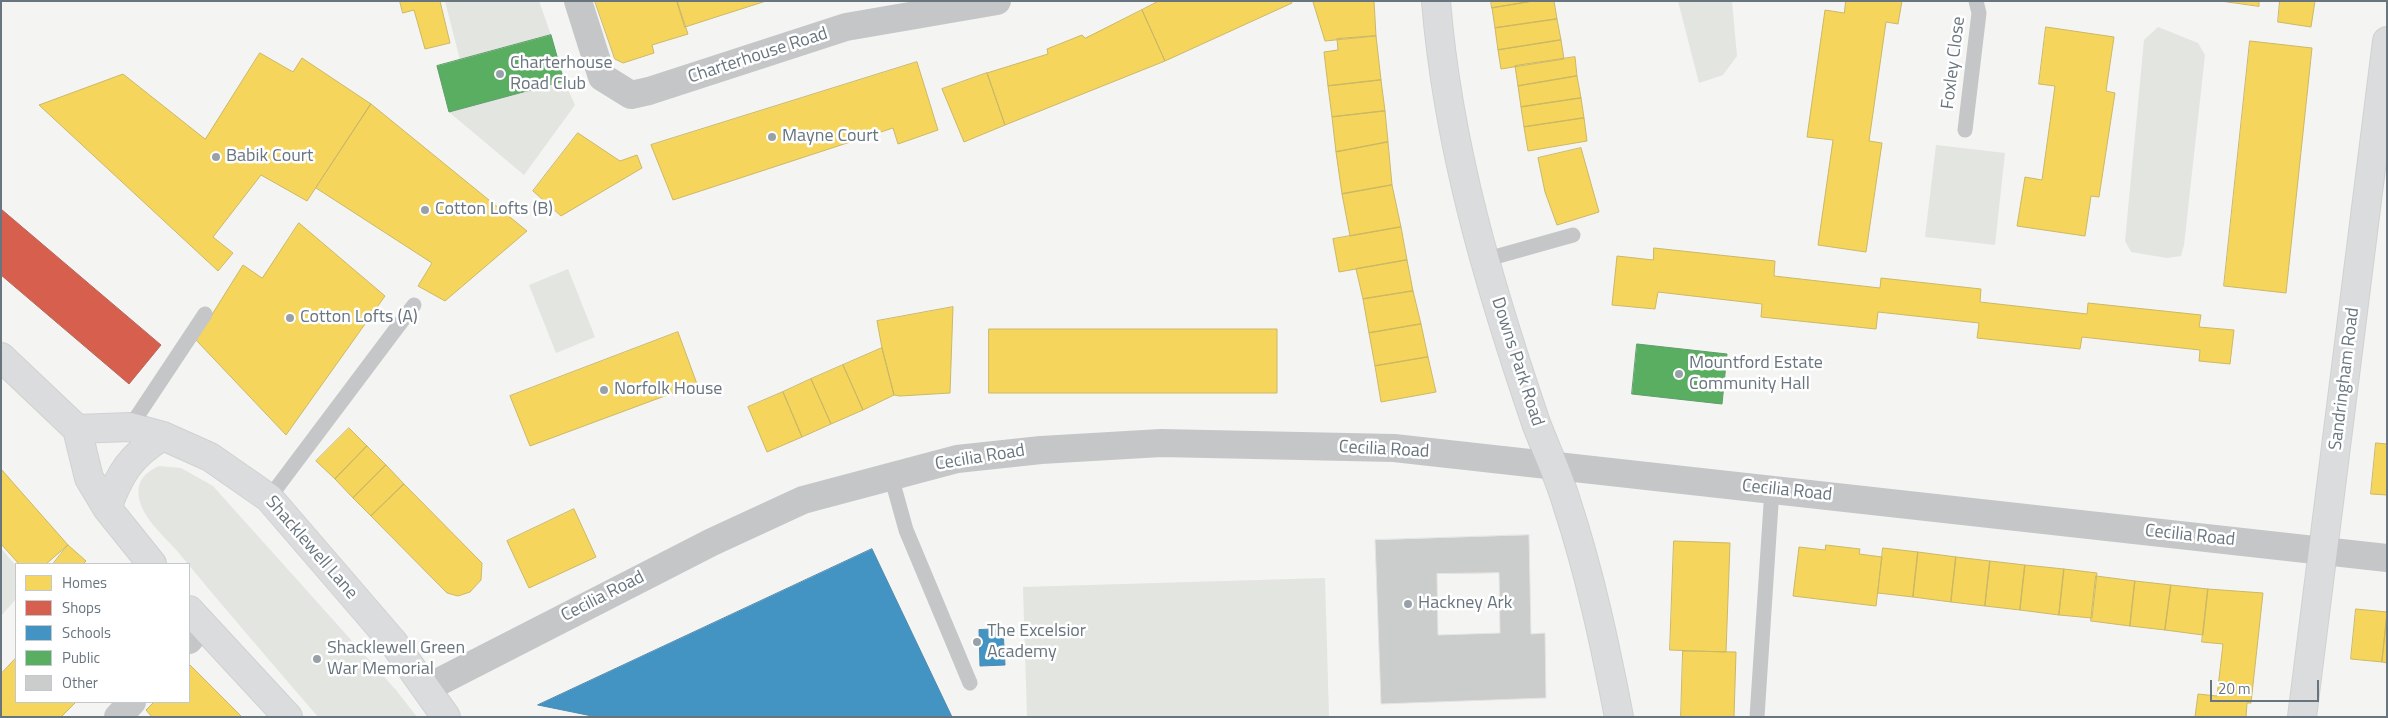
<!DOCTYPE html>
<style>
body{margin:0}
#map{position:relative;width:2388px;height:718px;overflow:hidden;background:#f4f4f3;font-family:"Titillium Web",sans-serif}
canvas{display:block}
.frame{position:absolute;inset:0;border:2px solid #68757f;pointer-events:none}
.legend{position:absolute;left:15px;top:563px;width:175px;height:140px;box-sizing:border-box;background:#fff;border:1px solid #c3c8cc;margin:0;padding:6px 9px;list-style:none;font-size:15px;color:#68757f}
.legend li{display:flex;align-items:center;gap:10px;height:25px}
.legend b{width:25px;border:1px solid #c3c8cc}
.scale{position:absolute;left:2210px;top:680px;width:109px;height:22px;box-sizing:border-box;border:2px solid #68757f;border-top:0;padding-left:6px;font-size:15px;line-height:18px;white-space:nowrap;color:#68757f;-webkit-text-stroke:4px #fff;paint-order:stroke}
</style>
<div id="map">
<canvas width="2388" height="718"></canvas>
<div class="frame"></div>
<ul class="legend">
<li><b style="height:14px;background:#f6d55c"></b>Homes</li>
<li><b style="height:14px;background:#d6604d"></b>Shops</li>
<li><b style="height:14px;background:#4393c3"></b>Schools</li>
<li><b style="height:14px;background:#5aae61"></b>Public</li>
<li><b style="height:14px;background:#cbcccc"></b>Other</li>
</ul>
<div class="scale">20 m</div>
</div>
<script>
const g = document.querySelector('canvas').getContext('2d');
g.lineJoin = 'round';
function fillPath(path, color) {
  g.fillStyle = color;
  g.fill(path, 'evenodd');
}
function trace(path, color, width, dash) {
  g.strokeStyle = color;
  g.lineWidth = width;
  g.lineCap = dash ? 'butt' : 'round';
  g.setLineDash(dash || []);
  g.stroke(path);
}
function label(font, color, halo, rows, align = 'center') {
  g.font = font + ' "Titillium Web",sans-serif';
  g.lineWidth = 5;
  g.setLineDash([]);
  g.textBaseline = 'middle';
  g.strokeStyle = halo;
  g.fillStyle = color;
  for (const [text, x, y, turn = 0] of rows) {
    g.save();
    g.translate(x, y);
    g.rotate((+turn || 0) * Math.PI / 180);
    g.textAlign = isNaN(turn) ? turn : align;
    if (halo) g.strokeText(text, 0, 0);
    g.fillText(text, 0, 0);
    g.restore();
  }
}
fillPath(new Path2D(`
 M 445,1 L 539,1 L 551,35 L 460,60 Z
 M 1678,1 L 1732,1 L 1737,56 L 1723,75 L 1699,83 Z
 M 2158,27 L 2198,43 L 2205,55 L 2184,245 L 2181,256 L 2167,258 L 2131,252 L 2125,241 L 2144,40 Z
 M 564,81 L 575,105 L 524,175 L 449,112 Z
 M 1936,145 L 2005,153 L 1995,245 L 1925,237 Z
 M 568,269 L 595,337 L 556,353 L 529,285 Z
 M 159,466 L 181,468 L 213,486 L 396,690 L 417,717 L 318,717 C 271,662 223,607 178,552 C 166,538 147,522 141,505 C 134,485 142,474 159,466 Z
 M 1,548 L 16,566 L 16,599 L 1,616 Z
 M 1325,578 L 1329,717 L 1027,717 L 1023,587 Z`), '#e3e5e1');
const homes = new Path2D(`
 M 400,1 L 440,1 L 450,43 L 425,49 L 414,10 L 403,13 Z
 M 595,1 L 677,1 L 688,34 L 652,45 L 654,53 L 623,63 L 615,59 Z
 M 677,1 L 766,1 L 685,27 Z
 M 1159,1 L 1291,1 L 1292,3 L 1165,61 L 1142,10 Z
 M 1374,1 L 1376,36 L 1325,41 L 1313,2 Z
 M 1491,1 L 1533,1 L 1492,8 Z
 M 1533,1 L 1554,1 L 1557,19 L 1495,28 L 1492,8 Z
 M 1846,1 L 1902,1 L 1898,24 L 1886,22 L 1869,141 L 1882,143 L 1866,252 L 1818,245 L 1833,140 L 1807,137 L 1825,10 L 1844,13 Z
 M 2221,1 L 2259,1 L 2259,6 Z
 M 2280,1 L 2315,1 L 2311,27 L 2278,22 Z
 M 1142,10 L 1165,61 L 1005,125 L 987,73 L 1048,54 L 1047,49 L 1082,35 L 1085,38 Z
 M 1557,19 L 1561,40 L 1498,50 L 1495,28 Z
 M 2046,27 L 2114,37 L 2106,91 L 2115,93 L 2099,197 L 2091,196 L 2085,236 L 2017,226 L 2025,177 L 2042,180 L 2055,86 L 2039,84 Z
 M 1376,36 L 1381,80 L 1328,86 L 1324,52 L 1338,50 L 1337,39 Z
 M 1561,40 L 1564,59 L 1501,69 L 1498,50 Z
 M 2250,41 L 2312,48 L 2286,293 L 2224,286 Z
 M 260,53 L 293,72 L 302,58 L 371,104 L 307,201 L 261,175 L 213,237 L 233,253 L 218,271 L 39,105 L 123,74 L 205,139 Z
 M 1575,57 L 1577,76 L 1518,86 L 1515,66 Z
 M 917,62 L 938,130 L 898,144 L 893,128 L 673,200 L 651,145 Z
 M 987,73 L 1005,125 L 964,142 L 942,89 Z
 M 1577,76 L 1581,98 L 1521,107 L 1518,86 Z
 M 1381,80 L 1385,111 L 1332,117 L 1328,86 Z
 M 1581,98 L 1584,118 L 1524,127 L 1521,107 Z
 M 371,104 L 527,231 L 445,301 L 418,286 L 432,263 L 316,188 Z
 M 1385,111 L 1388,142 L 1336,152 L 1332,117 Z
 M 1584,118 L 1587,141 L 1528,151 L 1524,127 Z
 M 578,133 L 620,161 L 637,155 L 642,168 L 561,216 L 533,191 Z
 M 1388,142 L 1392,185 L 1342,194 L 1336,152 Z
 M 1581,148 L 1599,212 L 1557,225 L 1545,192 L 1538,158 Z
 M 1392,185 L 1401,227 L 1350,236 L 1342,194 Z
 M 299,223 L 385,296 L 286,435 L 196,340 L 243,265 L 262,278 Z
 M 1401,227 L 1407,260 L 1339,272 L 1333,239 Z
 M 1654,248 L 1775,261 L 1774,276 L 1880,288 L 1881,278 L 1981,289 L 1980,302 L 2087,314 L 2088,303 L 2201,315 L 2199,327 L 2234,330 L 2230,364 L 2199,361 L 2200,350 L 2082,337 L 2080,349 L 1977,338 L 1979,323 L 1878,312 L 1876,329 L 1761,317 L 1762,304 L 1658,292 L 1655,309 L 1612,305 L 1617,256 L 1653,260 Z
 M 1407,260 L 1413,291 L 1363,299 L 1356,269 Z
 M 1413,291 L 1421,324 L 1369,333 L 1363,299 Z
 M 953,307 L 950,393 L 900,396 L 894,395 L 882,348 L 877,321 Z
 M 1421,324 L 1428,357 L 1375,366 L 1369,333 Z
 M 989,329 L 1277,329 L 1277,393 L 989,393 Z
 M 678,332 L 697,384 L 530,446 L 510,396 Z
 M 882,348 L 894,395 L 863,410 L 843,365 Z
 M 1428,357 L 1436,392 L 1381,402 L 1375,366 Z
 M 843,365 L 863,410 L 831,424 L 811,379 Z
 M 811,379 L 831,424 L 802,437 L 783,392 Z
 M 783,392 L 802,437 L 767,452 L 748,407 Z
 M 349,428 L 367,446 L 335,479 L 316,461 Z
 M 2376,443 L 2387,444 L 2387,495 L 2371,494 Z
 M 367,446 L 386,465 L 353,498 L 335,479 Z
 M 386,465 L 404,484 L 371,516 L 353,498 Z
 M 1,469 L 68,545 L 46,564 L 19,564 L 1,544 Z
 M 404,484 L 482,563 L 481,580 L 470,592 L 458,596 L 447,593 L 371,516 Z
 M 574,509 L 596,557 L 529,588 L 507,541 Z
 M 1674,541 L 1730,543 L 1726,652 L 1670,650 Z
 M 68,545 L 86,561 L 83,564 L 53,564 Z
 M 1826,545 L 1860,549 L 1859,554 L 1882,557 L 1876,606 L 1793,596 L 1799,547 L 1825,550 Z
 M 1883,548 L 1918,552 L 1913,597 L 1878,593 Z
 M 1918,552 L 1956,557 L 1951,602 L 1913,597 Z
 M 1956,557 L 1990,561 L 1985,606 L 1951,602 Z
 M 1990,561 L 2025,565 L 2020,610 L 1985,606 Z
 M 2025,565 L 2064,569 L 2059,615 L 2020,610 Z
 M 2064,569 L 2097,573 L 2092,618 L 2059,615 Z
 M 2096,576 L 2135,581 L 2130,626 L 2091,621 Z
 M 2135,581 L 2171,585 L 2165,630 L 2130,626 Z
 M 2171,585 L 2208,589 L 2203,635 L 2165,630 Z
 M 2208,589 L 2263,593 L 2251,703 L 2247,703 L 2246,717 L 2195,717 L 2198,694 L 2217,696 L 2223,644 L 2202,642 Z
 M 2356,609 L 2387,612 L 2382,662 L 2351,659 Z
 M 2387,615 L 2387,663 L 2382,662 Z
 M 1683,651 L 1736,652 L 1734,717 L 1681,717 Z
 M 16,658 L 16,702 L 76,702 L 61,717 L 1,717 L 1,674 Z
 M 189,664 L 242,717 L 152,717 L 146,710 L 154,702 L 189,702 Z`);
fillPath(homes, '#f6d55c');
trace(homes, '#cbb866', 1);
const shops = new Path2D(`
 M 1,209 L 161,345 L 129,384 L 1,275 Z`);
fillPath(shops, '#d6604d');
trace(shops, '#b5665c', 1);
const schools = new Path2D(`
 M 872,549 L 952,717 L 597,717 L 538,705 Z
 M 1003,629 L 1005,665 L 980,666 L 979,630 Z`);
fillPath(schools, '#4393c3');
trace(schools, '#4e8aaf', 1);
const public = new Path2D(`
 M 551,35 L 564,81 L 449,112 L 437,66 Z
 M 1637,344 L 1727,354 L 1722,404 L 1632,394 Z`);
fillPath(public, '#5aae61');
trace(public, '#5e9d6a', 1);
const building = new Path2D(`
 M 1529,535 L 1531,634 L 1545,633 L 1546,698 L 1381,704 L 1375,540 ZM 1499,573 L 1500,633 L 1438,635 L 1437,574 Z`);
fillPath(building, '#cbcccc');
trace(building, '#e4e4e2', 1);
const secondary = new Path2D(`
 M 1436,1 C 1448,148 1489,285 1536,423 C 1546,450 1559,476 1567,504 C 1590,574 1605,645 1619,717
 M 1,357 L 77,429 L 89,478 L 107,508 L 152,564
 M 77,429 L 130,427 L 163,436 L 210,457 L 269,498 L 393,642 L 446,717
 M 107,508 C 120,473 130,456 163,436
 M 189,610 L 288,717
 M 2302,717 L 2387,41`);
trace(secondary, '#d0d1d1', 30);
trace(new Path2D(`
 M 1965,130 L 1979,13 L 1976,1
 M 1484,260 L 1573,235
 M 130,427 L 205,314
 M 891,476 L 906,530 L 970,683
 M 269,498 L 414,305
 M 1757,717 L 1772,489`), '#c5c6c8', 15);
trace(new Path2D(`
 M 578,1 L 602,77 L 631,95 L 649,91 L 846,27 L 997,1
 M 189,640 L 201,626
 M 427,688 L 712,542 L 803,500 L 957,459 L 1041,450 L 1161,443 L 1394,448 L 2387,558
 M 118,717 L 132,702`), '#c5c6c8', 28);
trace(secondary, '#dbdcdd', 28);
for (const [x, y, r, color] of [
 [500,74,5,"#99a1a8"],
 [772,137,5,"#99a1a8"],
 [216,157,5,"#99a1a8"],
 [425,210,5,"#99a1a8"],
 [290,318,5,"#99a1a8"],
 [1679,374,5,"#99a1a8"],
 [604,390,5,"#99a1a8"],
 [1408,604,5,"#99a1a8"],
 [977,642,5,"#99a1a8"],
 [317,659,5,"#99a1a8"]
]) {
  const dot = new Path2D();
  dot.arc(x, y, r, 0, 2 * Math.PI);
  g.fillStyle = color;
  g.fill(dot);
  trace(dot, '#fff', 2);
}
label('18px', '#68757f', '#fff', [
 ["Charterhouse Road",758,56,-18],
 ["Foxley Close",1954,63,-83],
 ["Downs Park Road",1517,362,72],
 ["Sandringham Road",2345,379,-83],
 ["Cecilia Road",1384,450,3],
 ["Cecilia Road",980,458,-9],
 ["Cecilia Road",1787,491,6],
 ["Cecilia Road",2190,536,6],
 ["Shacklewell Lane",311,548,49],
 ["Cecilia Road",603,597,-27]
]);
label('18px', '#68757f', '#fff', [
 ["Charterhouse",510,64],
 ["Road Club",510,85],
 ["Mayne Court",782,137],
 ["Babik Court",226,157],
 ["Cotton Lofts (B)",435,210],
 ["Cotton Lofts (A)",300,318],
 ["Mountford Estate",1689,364],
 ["Community Hall",1689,385],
 ["Norfolk House",614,390],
 ["Hackney Ark",1418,604],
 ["The Excelsior",987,632],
 ["Academy",987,653],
 ["Shacklewell Green",327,649],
 ["War Memorial",327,670]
], 'left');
</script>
